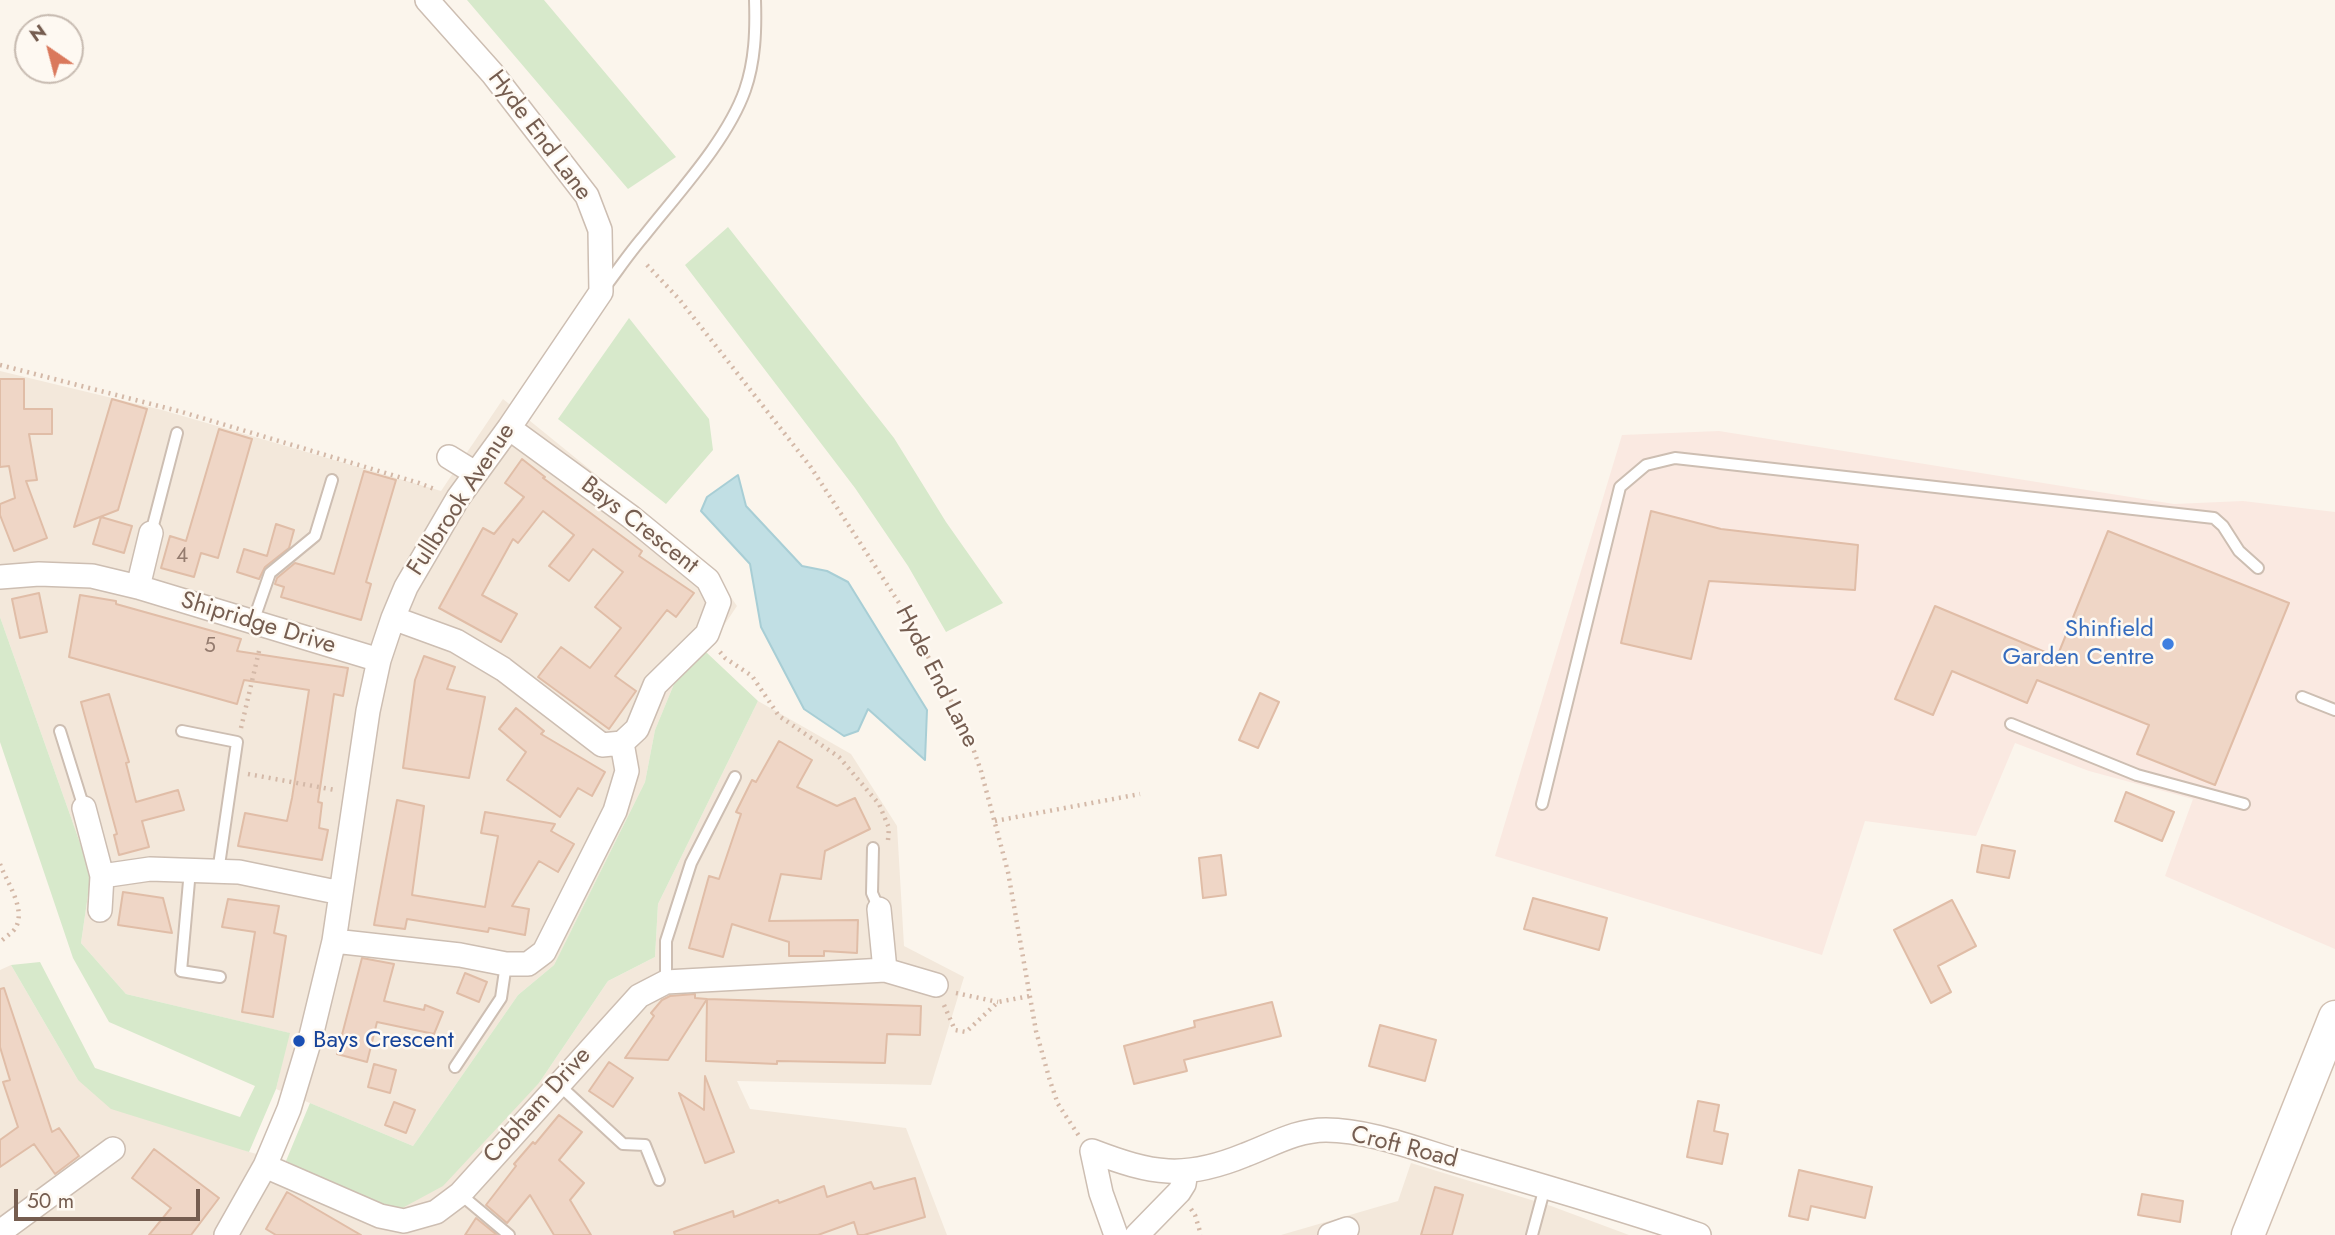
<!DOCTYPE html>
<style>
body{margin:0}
#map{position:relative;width:2335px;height:1235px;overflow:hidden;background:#fbf5ec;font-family:Jost,sans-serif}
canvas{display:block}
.north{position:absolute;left:14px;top:14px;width:70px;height:70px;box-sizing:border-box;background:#fef9f2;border:2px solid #c7bbb1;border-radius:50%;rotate:325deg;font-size:19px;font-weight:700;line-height:28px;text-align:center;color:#755d50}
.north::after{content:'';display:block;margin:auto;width:24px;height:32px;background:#da795c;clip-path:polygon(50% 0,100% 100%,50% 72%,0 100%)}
.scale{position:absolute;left:14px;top:1189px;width:186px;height:32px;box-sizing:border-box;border:4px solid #755d50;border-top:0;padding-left:9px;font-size:21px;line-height:24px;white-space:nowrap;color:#755d50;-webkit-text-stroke:5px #fef9f2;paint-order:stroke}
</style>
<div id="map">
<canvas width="2335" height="1235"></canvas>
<div class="north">N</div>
<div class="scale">50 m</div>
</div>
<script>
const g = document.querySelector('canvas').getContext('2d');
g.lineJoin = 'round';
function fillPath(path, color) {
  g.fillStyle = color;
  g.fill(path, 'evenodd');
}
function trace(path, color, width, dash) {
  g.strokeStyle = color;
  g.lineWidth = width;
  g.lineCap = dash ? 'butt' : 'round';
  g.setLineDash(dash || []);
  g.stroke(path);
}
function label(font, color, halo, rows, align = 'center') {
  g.font = font + ' Jost,sans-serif';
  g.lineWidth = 5;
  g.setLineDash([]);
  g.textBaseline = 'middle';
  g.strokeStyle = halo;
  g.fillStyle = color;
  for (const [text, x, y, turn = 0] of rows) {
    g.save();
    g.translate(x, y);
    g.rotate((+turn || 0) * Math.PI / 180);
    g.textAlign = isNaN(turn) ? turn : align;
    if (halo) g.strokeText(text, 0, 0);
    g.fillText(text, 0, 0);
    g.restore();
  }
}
fillPath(new Path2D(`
 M 0,371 L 162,410 L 441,491 L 503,399 L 710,567 L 737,606 L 706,652 L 674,684 L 655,730 L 645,782 L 554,965 L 518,995 L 413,1146 L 276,1089 L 289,1033 L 126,994 L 81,943 L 91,874 L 0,617 Z
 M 758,701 L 851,754 L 897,826 L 904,946 L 964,977 L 931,1085 L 737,1081 L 750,1109 L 906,1128 L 947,1235 L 0,1235 L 0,970 L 11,965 L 78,1080 L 249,1152 L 286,1161 L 394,1213 L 539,1083 L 608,981 L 655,957 L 658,904 Z
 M 1411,1163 L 1551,1206 L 1629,1235 L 1281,1235 L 1398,1201 Z`), '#f3e8db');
fillPath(new Path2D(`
 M 1719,431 L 2174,504 L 2243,501 L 2335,512 L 2335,949 L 2165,876 L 2193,799 L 2089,771 L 2015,743 L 1976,836 L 1865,821 L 1822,955 L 1495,856 L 1622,435 Z`), '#fae9e1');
fillPath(new Path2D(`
 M 467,0 L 544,0 L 676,157 L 628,189 Z
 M 728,227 L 894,438 L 946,522 L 1003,603 L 946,632 L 908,566 L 855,488 L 685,265 Z
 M 629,318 L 709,419 L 713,450 L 666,504 L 558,419 Z
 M 0,617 L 91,874 L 81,943 L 126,994 L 290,1033 L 276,1089 L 249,1152 L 111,1109 L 78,1080 L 11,965 L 40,962 L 95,1068 L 240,1117 L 255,1086 L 109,1022 L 73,958 L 0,742 Z
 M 706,652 L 758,701 L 658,904 L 655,957 L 608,981 L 539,1083 L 443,1186 L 393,1213 L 286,1161 L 310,1103 L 413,1146 L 518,995 L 554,965 L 645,782 L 655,730 L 674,684 Z`), '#d7e9cb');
const water = new Path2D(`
 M 738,475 L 746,506 L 802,566 L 827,571 L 848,582 L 927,710 L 925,760 L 868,709 L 858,731 L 844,736 L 804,709 L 761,627 L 750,564 L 701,511 L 707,497 Z`);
fillPath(water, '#c1dfe4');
trace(water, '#a8ced5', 2);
const building = new Path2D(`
 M 0,379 L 24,379 L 24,409 L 52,409 L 52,434 L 29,434 L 37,480 L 26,481 L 47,538 L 14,551 L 0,515 L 0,504 L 15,498 L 9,466 L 0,467 Z
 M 112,399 L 147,409 L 118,510 L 74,527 Z
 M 219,429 L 252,439 L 218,558 L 201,553 L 194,577 L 161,568 L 170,536 L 186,541 Z
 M 522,459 L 545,477 L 543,478 L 642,551 L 639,556 L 694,593 L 676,617 L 667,610 L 615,676 L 636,691 L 609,729 L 538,677 L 561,647 L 590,668 L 621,628 L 595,607 L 623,572 L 593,549 L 569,581 L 549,566 L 574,535 L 543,511 L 518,543 L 513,539 L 482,595 L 517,614 L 501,642 L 439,608 L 483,528 L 494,534 L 524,497 L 505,483 Z
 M 364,471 L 396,480 L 366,582 L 371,584 L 361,620 L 281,597 L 284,587 L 275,584 L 277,578 L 295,563 L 334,574 Z
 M 1651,511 L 1721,529 L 1858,545 L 1855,590 L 1709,581 L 1691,659 L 1621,643 Z
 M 101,517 L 132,526 L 124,553 L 93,544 Z
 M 276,524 L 294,530 L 289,548 L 265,567 L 259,579 L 237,572 L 244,549 L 267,556 Z
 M 2108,531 L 2289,603 L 2215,785 L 2137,754 L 2149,725 L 2037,680 L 2027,703 L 1952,671 L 1933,715 L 1895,699 L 1935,606 L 2057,657 Z
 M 39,593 L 47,632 L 20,638 L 12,599 Z
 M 80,595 L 116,601 L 116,604 L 241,639 L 237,651 L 348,668 L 343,696 L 334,694 L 318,802 L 322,803 L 319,828 L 328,830 L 322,860 L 238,846 L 245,813 L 287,821 L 292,798 L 309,690 L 244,680 L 237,704 L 69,657 Z
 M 424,656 L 455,667 L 447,689 L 485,697 L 469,778 L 403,768 L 415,680 Z
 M 1260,693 L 1279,702 L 1258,748 L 1239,740 Z
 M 109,694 L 129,762 L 126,763 L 136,802 L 178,790 L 184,810 L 142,821 L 149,847 L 119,855 L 114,835 L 117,834 L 81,702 Z
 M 516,708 L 544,731 L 541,734 L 605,772 L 592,796 L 578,788 L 560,817 L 507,780 L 526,752 L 499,729 Z
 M 779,741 L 812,760 L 797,787 L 837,806 L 855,798 L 870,829 L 825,851 L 821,879 L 781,874 L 769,921 L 858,920 L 857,953 L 824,951 L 824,956 L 789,956 L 789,942 L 732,924 L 723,957 L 689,948 L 709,876 L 719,879 L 741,814 L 736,812 L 752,780 L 756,782 Z
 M 2126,792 L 2174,812 L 2162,841 L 2115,821 Z
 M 397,800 L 424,806 L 412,895 L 485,907 L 498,836 L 481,833 L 485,812 L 555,824 L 551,831 L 574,844 L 558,872 L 539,861 L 512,906 L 529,909 L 525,935 L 489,928 L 488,932 L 407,919 L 405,929 L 374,925 Z
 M 1982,845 L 2015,851 L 2009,878 L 1977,872 Z
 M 1221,855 L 1226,895 L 1203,898 L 1199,858 Z
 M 123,892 L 163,898 L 172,933 L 118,925 Z
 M 1533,898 L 1607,918 L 1599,950 L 1524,929 Z
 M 228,899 L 279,906 L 274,933 L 286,936 L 273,1017 L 242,1012 L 255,932 L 222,927 Z
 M 1952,900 L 1976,946 L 1938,966 L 1951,992 L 1931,1003 L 1894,930 Z
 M 362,958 L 394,964 L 384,1001 L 424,1010 L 425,1005 L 443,1012 L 434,1034 L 377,1022 L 367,1062 L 337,1054 Z
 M 465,973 L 487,982 L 479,1002 L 457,993 Z
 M 4,988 L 52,1132 L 59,1128 L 79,1156 L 55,1174 L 34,1144 L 0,1167 L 0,1140 L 18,1127 L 3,1082 L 10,1080 L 0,1047 L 0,989 Z
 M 695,994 L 695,998 L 707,999 L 668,1060 L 625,1058 L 654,1016 L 651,1013 L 662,1000 L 670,996 Z
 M 707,999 L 921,1006 L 920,1035 L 887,1034 L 885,1063 L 777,1061 L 777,1064 L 706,1061 Z
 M 1272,1002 L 1281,1036 L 1184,1060 L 1187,1071 L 1134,1084 L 1124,1046 L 1195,1027 L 1194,1021 Z
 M 1380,1025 L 1436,1040 L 1425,1081 L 1369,1066 Z
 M 609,1062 L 633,1078 L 613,1107 L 589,1091 Z
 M 374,1064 L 396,1070 L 390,1093 L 368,1087 Z
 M 705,1076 L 734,1152 L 705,1163 L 679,1093 L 704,1110 Z
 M 1698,1101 L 1719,1105 L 1714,1131 L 1728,1134 L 1722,1164 L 1687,1157 Z
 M 394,1102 L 415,1110 L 406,1133 L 385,1125 Z
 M 559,1115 L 582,1132 L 559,1160 L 584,1183 L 570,1200 L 591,1235 L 554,1235 L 530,1195 L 507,1223 L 486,1205 L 516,1166 L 514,1164 L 533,1142 L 535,1144 Z
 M 154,1149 L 219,1198 L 191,1235 L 149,1235 L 171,1208 L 132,1178 Z
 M 1799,1170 L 1872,1187 L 1865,1218 L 1811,1206 L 1808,1220 L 1789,1216 Z
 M 915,1178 L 925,1217 L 864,1235 L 858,1235 L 854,1222 L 818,1235 L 675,1235 L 674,1232 L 733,1211 L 734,1217 L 778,1200 L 779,1203 L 824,1186 L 827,1197 L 871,1182 L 874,1189 Z
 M 1435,1187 L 1463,1195 L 1452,1235 L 1421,1235 Z
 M 287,1192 L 361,1235 L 276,1235 L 266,1229 Z
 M 2142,1194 L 2183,1201 L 2180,1222 L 2138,1215 Z
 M 476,1218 L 497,1235 L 465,1235 Z`);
fillPath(building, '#efd6c6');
trace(building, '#e0bda7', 2);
const service = new Path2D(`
 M 605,287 C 618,270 630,252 644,236 C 677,194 727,141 745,90 C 755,61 756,31 755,0
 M 151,533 L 177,433
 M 253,622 L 270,573 L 315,536 L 332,480
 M 2302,697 L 2335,710
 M 2011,724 L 2137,775 L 2244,804
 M 60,731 L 84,808
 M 182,731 L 237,742 L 218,872
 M 1542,804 L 1620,487 L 1646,465 L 1675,458 L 2214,518 L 2223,526 L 2239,551 L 2258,568
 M 873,848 L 872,893 L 879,909
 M 190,870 L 181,971 L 220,977
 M 666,982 L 666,941 L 691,863 L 735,777
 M 455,1067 L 501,998 L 506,964
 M 559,1085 L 623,1144 L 645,1145 L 659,1180
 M 460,1194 L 509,1235
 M 1532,1235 L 1545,1187`);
const minor = new Path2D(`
 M 449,457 L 475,473
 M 0,577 L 39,574 L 92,576 L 138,587 L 379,660
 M 138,587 L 151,533
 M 393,618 L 456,641 L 503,669 L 602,745 L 622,743 L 637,729 L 655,685 L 707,634 L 719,602 L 708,580 L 631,517 L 509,428
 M 84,808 L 102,876 L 100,910
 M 102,876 L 150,869 L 239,872 L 341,893
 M 879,909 L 885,970
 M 334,941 L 460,955 L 506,964 L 528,964 L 544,952 L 615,811 L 627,771 L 622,743
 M 265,1166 L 380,1216 L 404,1221 L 436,1212 L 460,1194 L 639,996 L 666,982 L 885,970 L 936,985
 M 0,1232 L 113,1149
 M 226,1235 L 265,1166 L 289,1109 L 311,1036 L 334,941 L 368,711 L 379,660 L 393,618 L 406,587 L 458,498 L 509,428 L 601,292 L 600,230 L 587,196 L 492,73 L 427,0
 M 1116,1235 L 1101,1193 L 1092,1151 C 1152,1174 1184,1180 1245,1155 C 1272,1145 1296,1130 1326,1130 C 1369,1130 1419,1150 1460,1162 C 1540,1185 1620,1208 1699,1235
 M 1137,1235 L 1179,1192 L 1184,1184 L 1186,1172
 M 1330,1235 L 1347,1229`);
const secondary = new Path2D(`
 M 2248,1235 L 2335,1017`);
trace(service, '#cdbeb2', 14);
trace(minor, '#cdbeb2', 26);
trace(secondary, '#d2c0b2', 35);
trace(new Path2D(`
 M 647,265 L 679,299 L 810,466 L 903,609 L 967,731 L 981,771 L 1008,872 L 1036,1031 L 1050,1081 L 1058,1104 L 1079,1136
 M 0,365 L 182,412 L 419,483 L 437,490
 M 720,652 L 725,658 L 752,676 L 779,716 L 839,757 L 879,804 L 889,828 L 888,840
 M 241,728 L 260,647
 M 248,774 L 335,790
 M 995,821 L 1140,794
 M 0,864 C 6,881 26,908 16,927 C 14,932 5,937 0,942
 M 956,993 L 998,1002
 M 944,1005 L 955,1030 L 966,1032 L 998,1002 L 1030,996
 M 1191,1209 L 1195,1215 L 1201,1235`), '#d4b9a8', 4.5, [2, 5]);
trace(service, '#fff', 10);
trace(minor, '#fff', 23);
trace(secondary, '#fff', 32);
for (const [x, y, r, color] of [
 [2168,644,7,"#3f7fe0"],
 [299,1041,7,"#1a4fb4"]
]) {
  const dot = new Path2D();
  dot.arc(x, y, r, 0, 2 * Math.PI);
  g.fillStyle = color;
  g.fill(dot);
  trace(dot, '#fef9f2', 2.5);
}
label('21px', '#947b6e', null, [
 ["4",182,557],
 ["5",210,647]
]);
label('24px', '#755d50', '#fef9f2', [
 ["Hyde End Lane",539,136,53],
 ["Fullbrook Avenue",462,500,-57],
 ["Bays Crescent",639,526,38],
 ["Shipridge Drive",258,624,17],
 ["Hyde End Lane",936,677,63],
 ["Cobham Drive",538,1106,-48],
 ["Croft Road",1404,1148,14]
]);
label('24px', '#366cbe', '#fef9f2', [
 ["Shinfield",2154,630],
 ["Garden Centre",2154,658]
], 'right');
label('24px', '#164399', '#fef9f2', [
 ["Bays Crescent",313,1041]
], 'left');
</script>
